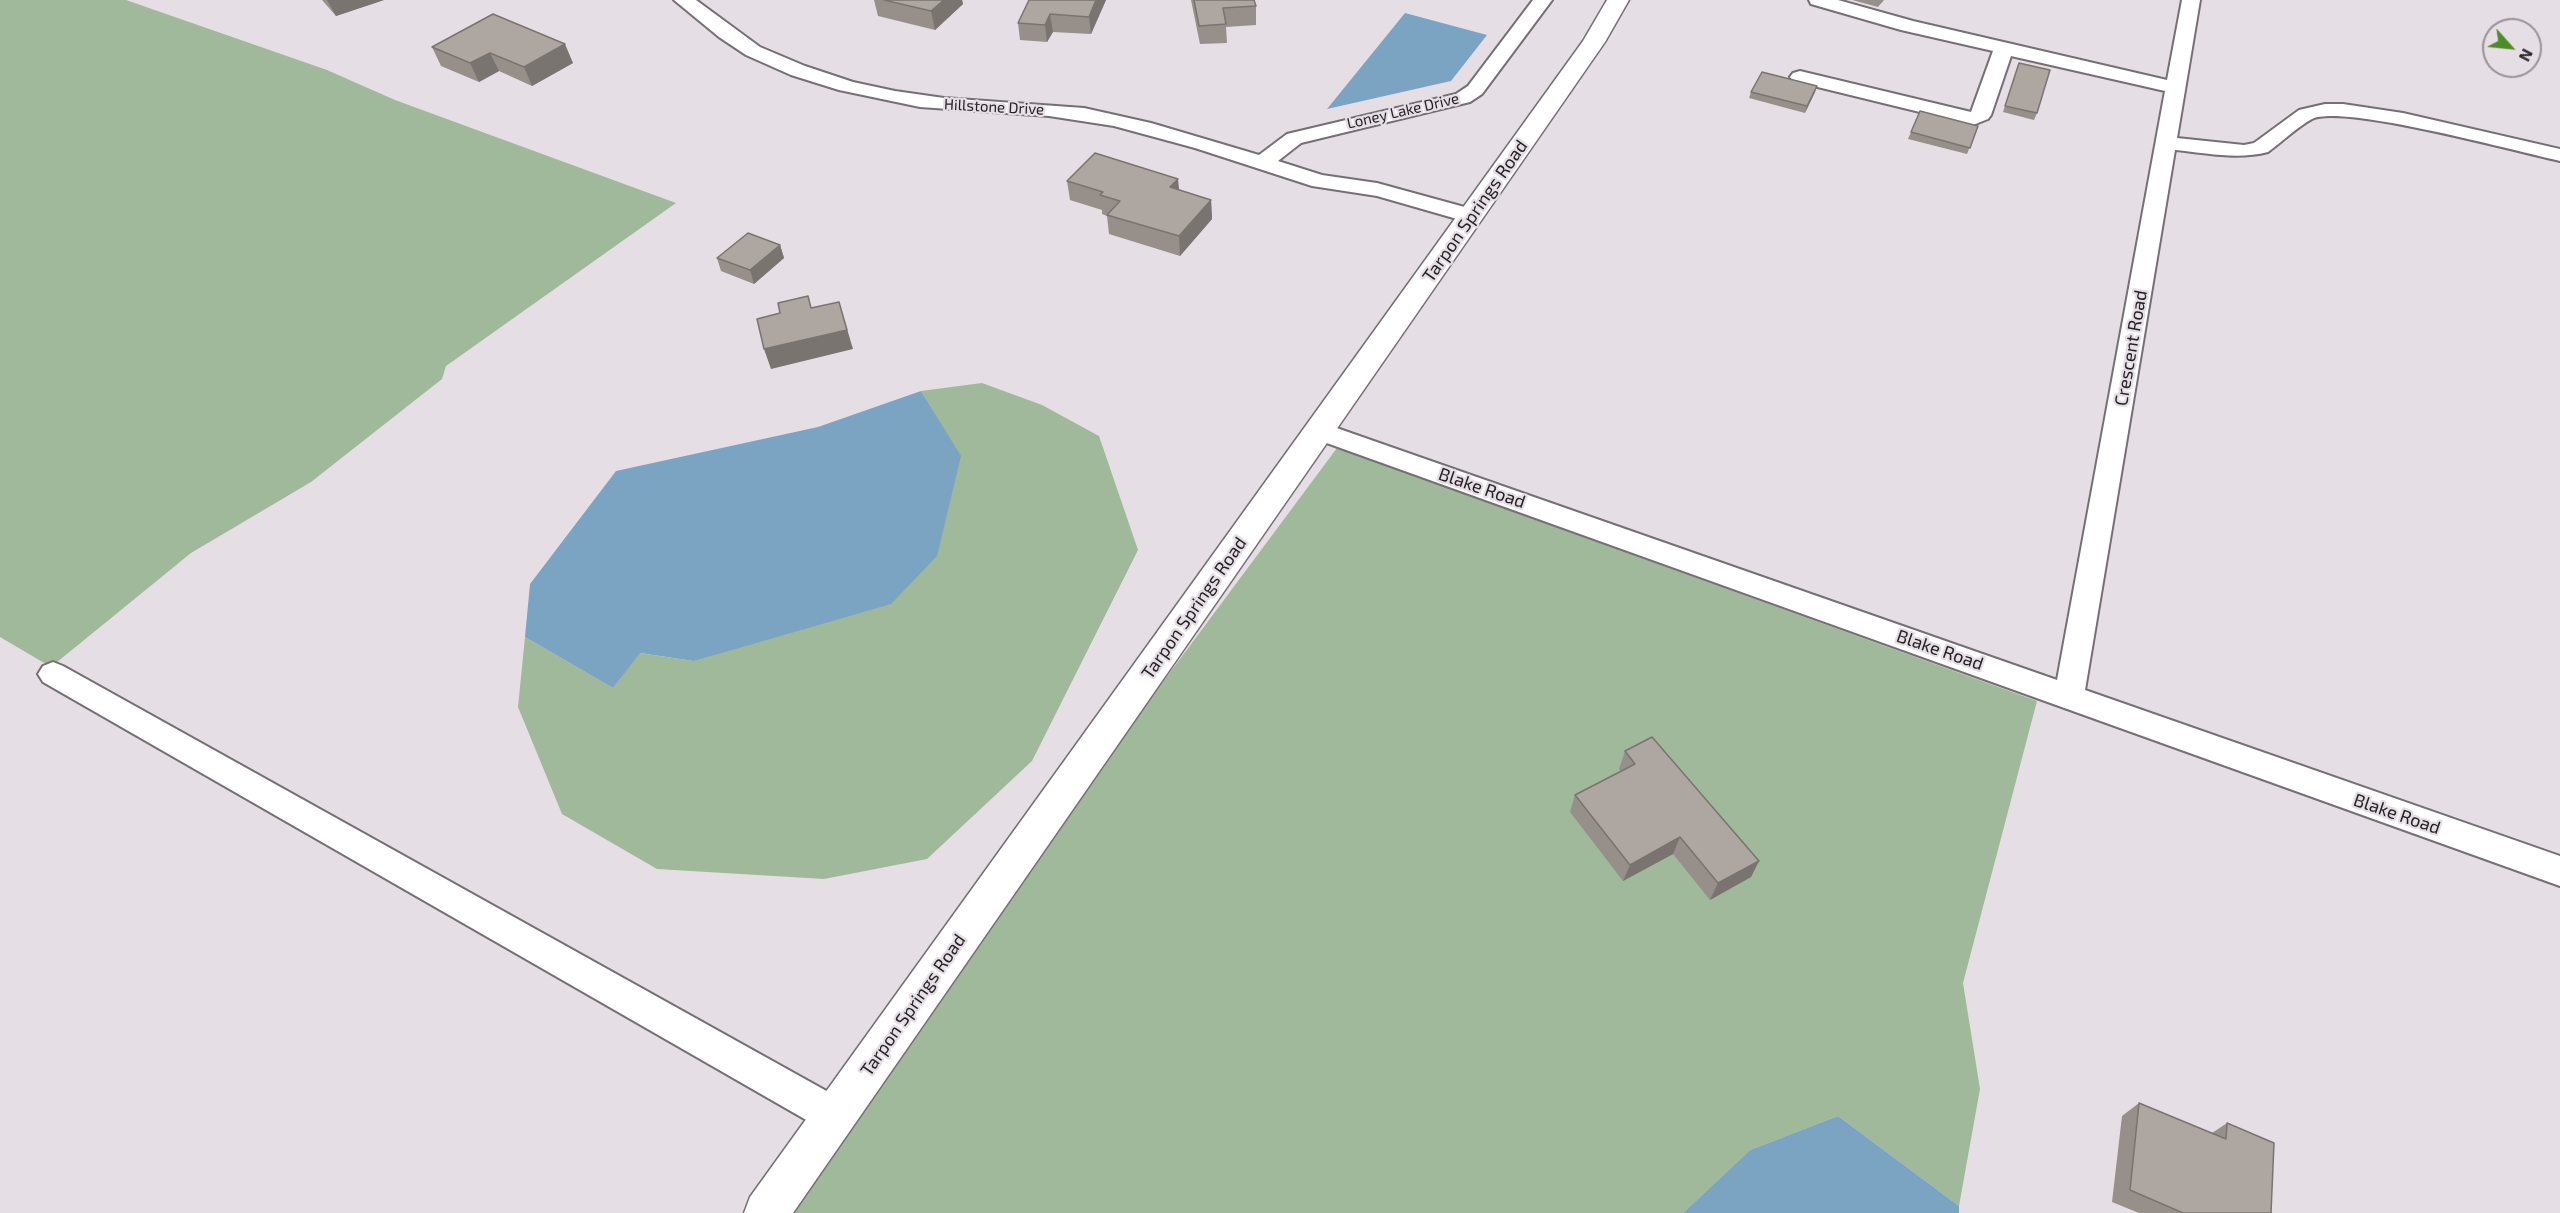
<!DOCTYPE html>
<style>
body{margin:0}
#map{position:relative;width:2560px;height:1213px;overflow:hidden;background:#e6dee5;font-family:"Exo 2",sans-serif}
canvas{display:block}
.north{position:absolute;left:2482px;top:18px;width:60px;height:60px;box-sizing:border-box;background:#e6dee5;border:2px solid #989297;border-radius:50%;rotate:117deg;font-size:16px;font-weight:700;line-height:24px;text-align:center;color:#242123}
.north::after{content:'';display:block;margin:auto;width:21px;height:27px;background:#508b29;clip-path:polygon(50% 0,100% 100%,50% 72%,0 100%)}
</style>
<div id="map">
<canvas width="2560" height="1213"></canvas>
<div class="north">N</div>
</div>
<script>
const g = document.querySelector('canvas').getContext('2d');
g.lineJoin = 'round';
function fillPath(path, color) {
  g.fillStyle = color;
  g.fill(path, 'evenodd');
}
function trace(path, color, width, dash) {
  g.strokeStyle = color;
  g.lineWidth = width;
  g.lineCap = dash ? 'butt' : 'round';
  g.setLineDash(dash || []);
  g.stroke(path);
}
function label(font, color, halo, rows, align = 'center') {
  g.font = font + ' "Exo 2",sans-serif';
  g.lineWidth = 4.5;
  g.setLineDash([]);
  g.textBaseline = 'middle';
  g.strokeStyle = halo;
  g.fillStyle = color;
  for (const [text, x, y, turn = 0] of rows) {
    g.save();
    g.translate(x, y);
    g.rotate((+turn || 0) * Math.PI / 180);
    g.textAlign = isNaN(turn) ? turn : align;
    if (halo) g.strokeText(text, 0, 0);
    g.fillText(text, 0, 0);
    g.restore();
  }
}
fillPath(new Path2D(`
 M 0,0 L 126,0 L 327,70 L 395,100 L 676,203 L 446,366 L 442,379 L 311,482 L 191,553 L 51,667 L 0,637 Z
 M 982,383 L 1042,405 L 1099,436 L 1138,550 L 1032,761 L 927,859 L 824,879 L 657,869 L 562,814 L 518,707 L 525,637 L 613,688 L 639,653 L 694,661 L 746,645 L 960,456 L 921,391 Z
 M 1337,448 L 2037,701 L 1963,983 L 1980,1089 L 1959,1206 L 1838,1116 L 1750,1150 L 1683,1213 L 789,1213 L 1116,745 Z`), '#a0b99a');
fillPath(new Path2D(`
 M 1405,13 L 1487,35 L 1451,81 L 1327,109 Z
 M 921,391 L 961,456 L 937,556 L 891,604 L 694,661 L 640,653 L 613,688 L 525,637 L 530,584 L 616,471 L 818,427 Z
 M 1838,1116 L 1959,1206 L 1959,1213 L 1683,1213 L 1750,1150 Z`), '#7ba3c2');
const minor = new Path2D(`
 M 674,0 L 696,0 L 760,47 L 805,66 L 853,82 L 895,91 L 944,98 L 1084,108 L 1151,123 L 1259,155 L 1287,134 L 1456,94 L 1468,86 L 1533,0 L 1552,0 L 1482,94 L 1470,102 L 1301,143 L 1278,161 L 1322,175 L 1377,183 L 1479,211 L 1482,216 L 1479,221 L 1471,223 L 1377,196 L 1312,186 L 1195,148 L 1114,126 L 1049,116 L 920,107 L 839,90 L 791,75 L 746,55 L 719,37 Z
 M 1809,0 L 1838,0 L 1913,21 L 2167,80 L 2182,0 L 2200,0 L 2177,138 L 2244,145 L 2254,143 L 2299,110 L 2325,104 L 2343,104 L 2403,113 L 2560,149 L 2560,161 C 2518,152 2343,104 2312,119 C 2297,127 2282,142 2268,152 C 2238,160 2206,153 2175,150 L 2085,690 L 2560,856 L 2560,886 L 1310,437 L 1306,431 L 1310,425 L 1319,422 L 1328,425 L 2057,680 L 2165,91 L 2011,56 L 1991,115 L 1988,119 L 1973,125 L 1793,81 L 1790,77 L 1793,73 L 1800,71 L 1971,112 L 1993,51 L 1901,30 L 1811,4 Z
 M 53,662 L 63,666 L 848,1103 L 853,1116 L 848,1129 L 835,1134 L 822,1129 L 43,682 L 38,674 L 43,666 Z`);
const major = new Path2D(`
 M 1607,0 L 1629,0 L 1605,42 L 793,1213 L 744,1213 L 750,1197 L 1583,41 Z`);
trace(minor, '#766f75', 4);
trace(major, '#766f75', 3);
fillPath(minor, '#fff');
fillPath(major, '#fff');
fillPath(new Path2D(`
 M 322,0 L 384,0 L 336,16 Z
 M 874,0 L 962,0 L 963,4 L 935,30 L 878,16 Z
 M 1029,0 L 1106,0 L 1091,34 L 1053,32 L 1047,42 L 1020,40 L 1018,23 Z
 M 1191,0 L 1254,0 L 1256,6 L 1256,25 L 1226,27 L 1227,43 L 1200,44 Z
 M 1852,0 L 1884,0 L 1878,7 Z
 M 493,14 L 573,63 L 532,86 L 499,71 L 479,82 L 441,66 L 432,47 Z
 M 2019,63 L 2037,113 L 2034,120 L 2003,112 Z
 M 1751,92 L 1815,92 L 1805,113 L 1749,98 Z
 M 1920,111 L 1978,126 L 1967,154 L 1908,139 Z
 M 1067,181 L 1179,190 L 1211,200 L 1212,219 L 1180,256 L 1109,234 L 1107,216 L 1102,214 L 1102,210 L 1070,200 Z
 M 780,245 L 784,258 L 754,284 L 721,271 L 717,258 Z
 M 1625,751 L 1759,861 L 1751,877 L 1710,900 L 1673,854 L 1623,881 L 1570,812 L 1575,795 L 1621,771 L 1619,769 Z
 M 2139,1103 L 2212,1133 L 2227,1123 L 2271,1213 L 2139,1213 L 2112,1202 L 2122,1116 Z`), '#968f8a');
fillPath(new Path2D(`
 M 327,0 L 384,0 L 336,16 Z
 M 944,0 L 962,0 L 963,4 L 935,30 L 931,11 Z
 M 1096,0 L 1106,0 L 1091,34 L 1089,17 Z
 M 1050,14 L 1053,32 L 1047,42 L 1045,25 Z
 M 565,44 L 573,63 L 532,86 L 524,67 Z
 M 490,53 L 499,71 L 479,82 L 470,63 Z
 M 1817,86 L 1815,92 L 1805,113 L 1807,106 Z
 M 1178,179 L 1180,198 L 1170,187 Z
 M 1211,200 L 1212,219 L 1180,256 L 1179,236 Z
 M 780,245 L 784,258 L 754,284 L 750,270 Z
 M 839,302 L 853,349 L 771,369 L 764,349 Z
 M 1680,837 L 1673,854 L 1623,881 L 1630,865 Z
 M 1759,861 L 1751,877 L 1710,900 L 1718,883 Z`), '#7a7470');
const building = new Path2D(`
 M 884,0 L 944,0 L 931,11 Z
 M 1029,0 L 1096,0 L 1089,17 L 1050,14 L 1045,25 L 1018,23 Z
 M 1194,0 L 1254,0 L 1256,6 L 1223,8 L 1226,24 L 1199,26 Z
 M 493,14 L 565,44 L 524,67 L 490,53 L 470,63 L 432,47 Z
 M 2019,63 L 2050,70 L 2037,113 L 2005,106 Z
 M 1762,72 L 1817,86 L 1807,106 L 1751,92 Z
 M 1920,111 L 1978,126 L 1970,148 L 1911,132 Z
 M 1095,153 L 1178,179 L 1170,187 L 1211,200 L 1179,236 L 1107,215 L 1120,201 L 1100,195 L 1103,192 L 1067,181 Z
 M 748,233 L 780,245 L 750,270 L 717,258 Z
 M 808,296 L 811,308 L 839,302 L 847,330 L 764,349 L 757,319 L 780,313 L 778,303 Z
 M 1652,737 L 1759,861 L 1718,883 L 1680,837 L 1630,865 L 1575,795 L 1635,764 L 1625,751 Z
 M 2139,1103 L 2226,1139 L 2227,1123 L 2274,1143 L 2271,1213 L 2183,1213 L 2130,1190 Z`);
fillPath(building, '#aea6a0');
trace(building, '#7a7470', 1.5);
label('15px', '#242123', '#e6dee5', [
 ["Hillstone Drive",994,107,3],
 ["Loney Lake Drive",1403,111,-13]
]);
label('18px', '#242123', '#e6dee5', [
 ["Tarpon Springs Road",1475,211,-55],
 ["Crescent Road",2131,348,-80],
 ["Blake Road",1482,488,19],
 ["Tarpon Springs Road",1194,608,-55],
 ["Blake Road",1940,650,19],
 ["Blake Road",2397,814,19],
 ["Tarpon Springs Road",913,1005,-55]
]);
</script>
